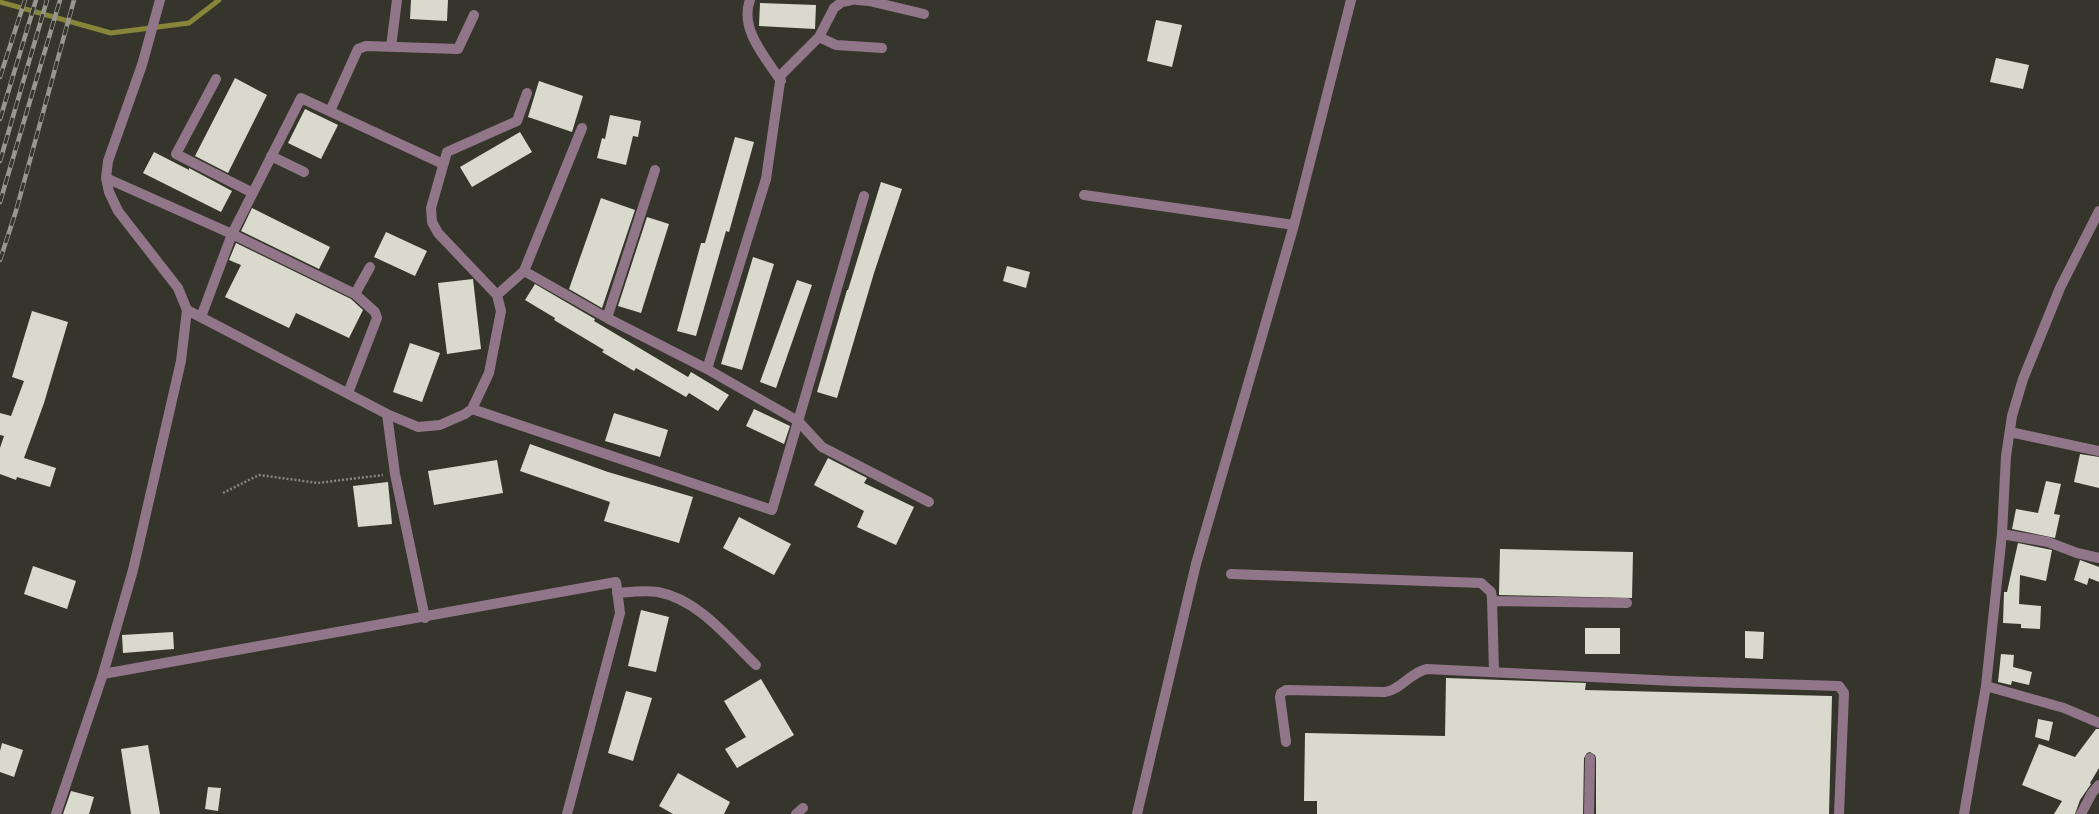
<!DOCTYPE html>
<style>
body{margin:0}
canvas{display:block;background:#35352b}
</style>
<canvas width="2099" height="814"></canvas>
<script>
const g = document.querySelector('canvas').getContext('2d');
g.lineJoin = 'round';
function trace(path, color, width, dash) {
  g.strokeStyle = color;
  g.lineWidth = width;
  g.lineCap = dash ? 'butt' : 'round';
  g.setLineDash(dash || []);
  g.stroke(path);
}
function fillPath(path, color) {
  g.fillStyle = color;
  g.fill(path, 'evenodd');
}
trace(new Path2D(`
 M 0,2 L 111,33 L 189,23 L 219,0`), '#86853a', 5);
fillPath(new Path2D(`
 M 411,0 L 448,0 L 447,21 L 410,19 Z
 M 760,3 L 816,5 L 815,29 L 759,26 Z
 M 1156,20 L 1182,25 L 1172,67 L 1147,61 Z
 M 1996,58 L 2029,65 L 2023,89 L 1990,82 Z
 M 235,78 L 267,95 L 228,173 L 195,156 Z
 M 539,81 L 583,96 L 572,132 L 528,117 Z
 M 305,109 L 338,125 L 321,159 L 288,143 Z
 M 610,115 L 641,121 L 638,137 L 633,136 L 626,165 L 597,158 L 602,138 L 605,139 Z
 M 520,132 L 532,152 L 472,187 L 460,167 Z
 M 735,137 L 754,142 L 729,232 L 726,231 L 696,336 L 677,331 L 701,243 L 705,243 Z
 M 154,152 L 189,170 L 189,168 L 232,191 L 221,212 L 143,173 Z
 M 881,182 L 902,189 L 874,273 L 837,398 L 817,392 L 847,290 L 848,290 Z
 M 601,198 L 635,210 L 602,308 L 569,289 Z
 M 252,208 L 330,247 L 319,269 L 241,231 Z
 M 647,217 L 669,224 L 641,313 L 618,306 Z
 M 386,232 L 427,251 L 415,276 L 374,257 Z
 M 236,243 L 351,299 L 363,310 L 349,338 L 296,313 L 289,328 L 225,297 L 241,265 L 229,260 Z
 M 753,257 L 774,264 L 742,370 L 721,364 Z
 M 1007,266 L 1030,272 L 1026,288 L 1003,281 Z
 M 473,279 L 481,349 L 447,354 L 438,283 Z
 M 797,280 L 812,285 L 776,388 L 760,382 Z
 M 535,284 L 595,319 L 594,321 L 688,377 L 691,372 L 729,395 L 718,411 L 689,393 L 686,397 L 636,368 L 634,371 L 602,352 L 604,350 L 554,320 L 555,318 L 525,300 Z
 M 32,311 L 68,322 L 44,403 L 24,458 L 56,468 L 50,487 L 17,477 L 16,480 L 0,474 L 0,448 L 4,436 L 0,435 L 0,413 L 11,416 L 24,381 L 12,377 Z
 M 410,343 L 440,353 L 422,402 L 393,392 Z
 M 754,409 L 790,426 L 784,444 L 746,426 Z
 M 614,413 L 668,430 L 660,457 L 605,441 Z
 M 530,444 L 608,472 L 693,497 L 679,543 L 604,521 L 610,502 L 520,471 Z
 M 2080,454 L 2099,457 L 2099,488 L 2074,482 Z
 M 828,458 L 867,478 L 864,483 L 914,507 L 896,545 L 857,527 L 864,511 L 814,485 Z
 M 497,460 L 503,493 L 434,505 L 428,471 Z
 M 2046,481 L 2061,484 L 2054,514 L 2060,515 L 2055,538 L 2012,529 L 2016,509 L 2038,513 Z
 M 388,482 L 392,524 L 358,527 L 353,486 Z
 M 739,517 L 791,544 L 774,575 L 723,548 Z
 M 2018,543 L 2052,550 L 2046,581 L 2020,575 L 2019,604 L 2041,606 L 2040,629 L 2021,628 L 2021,624 L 2003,623 L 2004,592 L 2007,592 Z
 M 1500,549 L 1633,552 L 1632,598 L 1499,595 Z
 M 2080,560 L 2099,567 L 2099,582 L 2089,578 L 2087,585 L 2074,580 Z
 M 33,566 L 76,581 L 67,609 L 24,594 Z
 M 641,610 L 669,617 L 656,672 L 628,666 Z
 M 1585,628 L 1620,628 L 1620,654 L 1585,654 Z
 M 1745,631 L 1764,632 L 1763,659 L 1745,658 Z
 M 173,632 L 174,649 L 123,653 L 122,635 Z
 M 2001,654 L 2014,655 L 2013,667 L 2032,672 L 2029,685 L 2012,681 L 2011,685 L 1998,682 Z
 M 1446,678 L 1586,683 L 1585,690 L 1832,696 L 1829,814 L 1596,814 L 1596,758 L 1595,755 L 1590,752 L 1587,753 L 1584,758 L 1583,814 L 1317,814 L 1317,801 L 1304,801 L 1305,733 L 1445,736 Z
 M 761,679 L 794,735 L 737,768 L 725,749 L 746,737 L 724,701 Z
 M 626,691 L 652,698 L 633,761 L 608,753 Z
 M 2038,719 L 2053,722 L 2049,741 L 2035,737 Z
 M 2096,729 L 2099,729 L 2099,768 L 2090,783 L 2091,784 L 2080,800 L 2075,814 L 2054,814 L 2062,801 L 2022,785 L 2039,744 L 2075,757 Z
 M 2,743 L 23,750 L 14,777 L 0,772 L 0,751 Z
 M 148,745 L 160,814 L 131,814 L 121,749 Z
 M 678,773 L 730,802 L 724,814 L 673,814 L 659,806 Z
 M 208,787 L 221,788 L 218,811 L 205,809 Z
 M 71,791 L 94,797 L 89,814 L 63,814 Z`), '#d9dacd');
trace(new Path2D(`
 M 223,493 L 259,475 L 318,483 L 383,475`), '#85857d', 2.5, [2, 2]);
trace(new Path2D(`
 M 750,0 C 739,29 766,58 781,81
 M 857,0 L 869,1 L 924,14
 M 819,37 L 836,45 L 882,48
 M 391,47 L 397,0
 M 216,79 L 176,154 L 253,193
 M 330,111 L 358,49 L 366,46 L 458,49 L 474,15
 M 271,156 L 304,172
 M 106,178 L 232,234 L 355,294 L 375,312 L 377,318 L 348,393
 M 1084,195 L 1294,225
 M 524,271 L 607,318 L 707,369 L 798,421 L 822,447 L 929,502
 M 355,294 L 370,267
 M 497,295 L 524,271 L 582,128
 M 187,310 L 387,414 L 418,427 L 440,425 L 465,414 L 472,409 L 489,373 L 501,311 L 497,295 L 438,233 L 432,222 L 431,208 L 447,152 L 517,121 L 527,93
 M 201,317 L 232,234 L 301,98 L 443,164
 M 607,318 L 655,170
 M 707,369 L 766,179 L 781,75 L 819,37 L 834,8 L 842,2 L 852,0
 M 472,409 L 772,510 L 864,196
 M 387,414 L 395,474 L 425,618
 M 2010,432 L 2099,451
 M 2002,534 L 2048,542 L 2077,553 L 2099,558
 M 1231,574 L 1481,583 L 1491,592 L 1492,598 L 1494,672
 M 617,593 C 630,592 645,590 658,592 C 699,600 727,637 756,665
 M 1492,601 L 1627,603
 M 103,674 L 616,582 L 620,613 L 567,814
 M 1986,686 L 2064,708 L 2099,723
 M 1286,742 L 1280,697 L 1281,693 L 1286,690 L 1385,692 C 1401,690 1409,673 1427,669 L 1674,681 L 1839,686 L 1844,693 L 1839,814
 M 56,814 L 103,674 L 133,570 L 181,361 L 187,310 L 178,288 L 118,211 L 109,192 L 106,178 L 108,161 L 142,65 L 160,0
 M 796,814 L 803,808
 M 1137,814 L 1196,564 L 1294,225 L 1351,0
 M 1589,814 L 1590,758
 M 1964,814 L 1986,686 L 2002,534 L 2006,456 L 2012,416 L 2023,379 L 2060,288 L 2099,211
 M 2081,814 L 2092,793 L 2099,785`), '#917689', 10);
const rail = new Path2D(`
 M 0,77 L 25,0
 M 0,119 L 36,0
 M 0,161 L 47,0
 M 0,202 L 60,0
 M 0,260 L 16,211 L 74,0`);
trace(rail, '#979790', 4.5);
trace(rail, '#35352b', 3, [9]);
</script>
